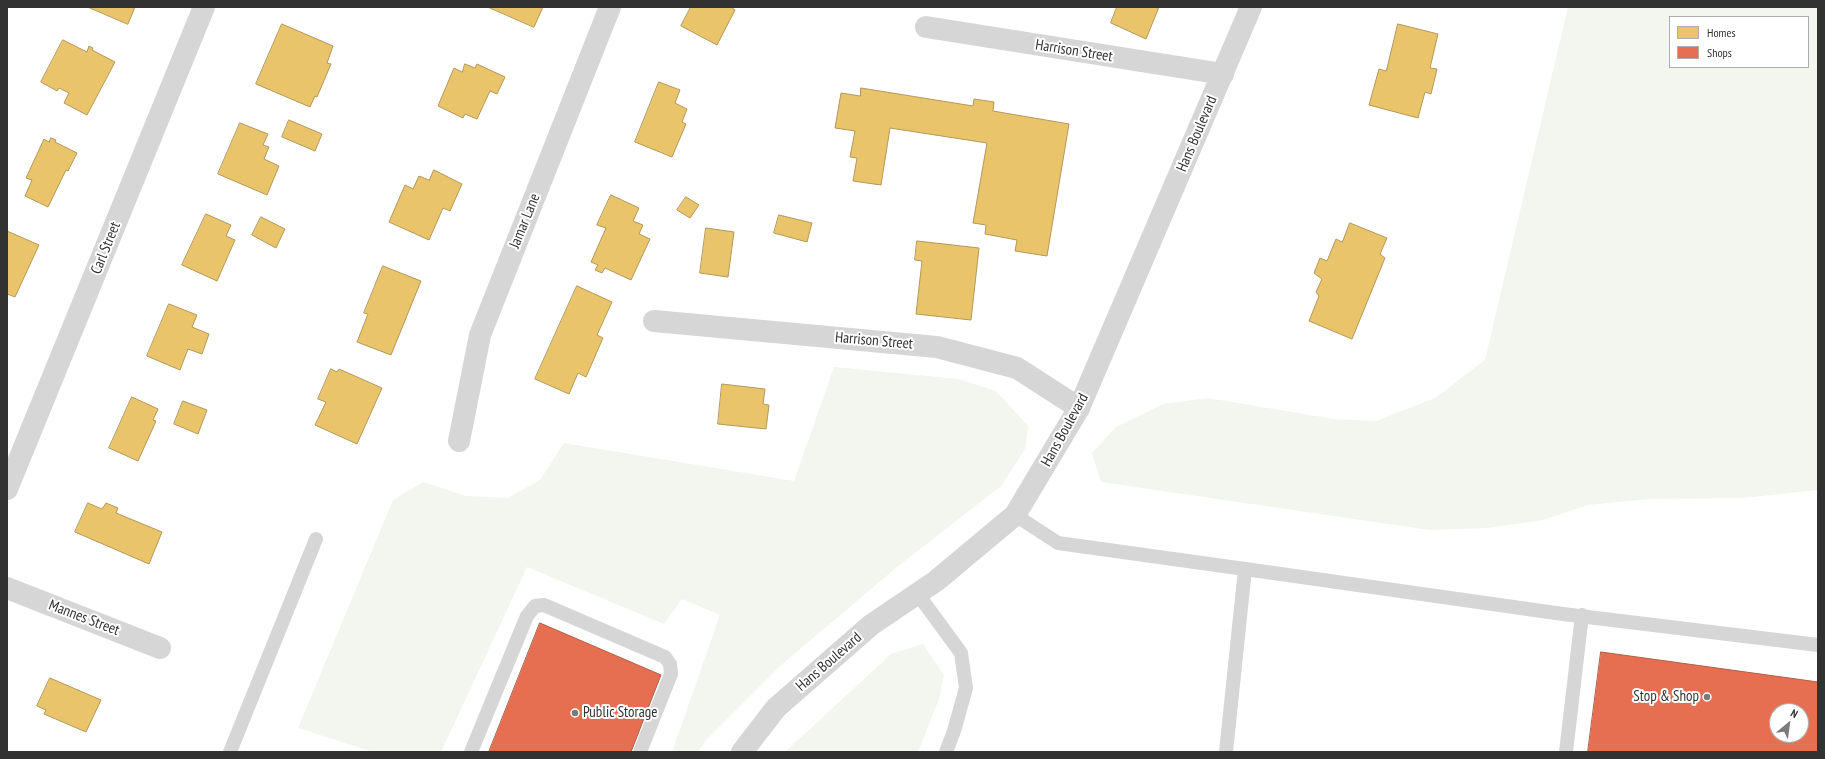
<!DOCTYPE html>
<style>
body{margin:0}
#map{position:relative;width:1825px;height:759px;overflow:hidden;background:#fff;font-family:"PT Sans Narrow",sans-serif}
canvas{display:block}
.frame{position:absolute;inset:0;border:8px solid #323232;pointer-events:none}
.legend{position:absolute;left:1669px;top:16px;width:140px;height:52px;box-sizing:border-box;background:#fff;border:1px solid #adadad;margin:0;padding:5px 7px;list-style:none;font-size:12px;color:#323232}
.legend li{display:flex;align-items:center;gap:8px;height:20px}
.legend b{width:20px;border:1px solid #adadad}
.north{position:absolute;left:1769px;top:703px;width:40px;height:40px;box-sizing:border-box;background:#fff;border:1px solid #adadad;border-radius:50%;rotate:29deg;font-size:11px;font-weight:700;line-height:16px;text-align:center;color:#323232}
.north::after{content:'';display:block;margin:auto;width:14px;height:18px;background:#7a7a7a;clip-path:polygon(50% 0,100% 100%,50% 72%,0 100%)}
</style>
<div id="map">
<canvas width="1825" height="759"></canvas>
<div class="frame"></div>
<ul class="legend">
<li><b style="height:11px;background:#e9c46a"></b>Homes</li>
<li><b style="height:11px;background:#e76f51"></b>Shops</li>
</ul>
<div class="north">N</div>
</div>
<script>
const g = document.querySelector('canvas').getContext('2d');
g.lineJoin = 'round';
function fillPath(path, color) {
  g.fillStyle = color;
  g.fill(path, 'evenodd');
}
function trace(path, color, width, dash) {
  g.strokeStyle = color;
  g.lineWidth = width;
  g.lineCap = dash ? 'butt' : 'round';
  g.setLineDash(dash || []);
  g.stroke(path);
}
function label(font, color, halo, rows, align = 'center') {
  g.font = font + ' "PT Sans Narrow",sans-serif';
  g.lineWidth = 4;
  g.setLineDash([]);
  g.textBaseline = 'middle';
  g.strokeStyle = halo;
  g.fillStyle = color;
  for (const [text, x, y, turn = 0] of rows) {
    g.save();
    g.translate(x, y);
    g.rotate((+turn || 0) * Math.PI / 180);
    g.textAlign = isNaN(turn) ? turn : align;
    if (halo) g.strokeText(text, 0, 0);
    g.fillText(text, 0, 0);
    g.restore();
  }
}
fillPath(new Path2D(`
 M 1568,7 L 1818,7 L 1818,490 L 1743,498 L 1650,499 L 1588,505 L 1543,520 L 1488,528 L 1430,530 L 1101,482 L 1092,453 L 1116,427 L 1163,404 L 1208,398 L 1334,419 L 1376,421 L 1435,398 L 1485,360 ZM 1670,17 L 1808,17 L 1808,67 L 1670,67 Z
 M 834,367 L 959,379 L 996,391 L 1028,426 L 1025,449 L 1001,486 L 897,567 L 780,666 L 705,741 L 698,752 L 672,752 L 720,615 L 682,599 L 664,624 L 527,567 L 441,752 L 373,752 L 298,728 L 393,500 L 423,482 L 466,496 L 508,498 L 540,480 L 564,443 L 794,481 Z
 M 923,644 L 944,675 L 939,699 L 918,752 L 785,752 L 891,654 Z`), '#f2f6ee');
const homes = new Path2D(`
 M 88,7 L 135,7 L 128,24 Z
 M 488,7 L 543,7 L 534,27 Z
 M 691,7 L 731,7 L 735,10 L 717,45 L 681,26 Z
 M 1117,7 L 1159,7 L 1146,39 L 1111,23 Z
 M 282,24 L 333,46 L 327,63 L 331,64 L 317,97 L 315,96 L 310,107 L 256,84 Z
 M 1398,24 L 1438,34 L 1430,68 L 1437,69 L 1431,94 L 1425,92 L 1418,118 L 1369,105 L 1379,69 L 1386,71 Z
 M 63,40 L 87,52 L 89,46 L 93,48 L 92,50 L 115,62 L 87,115 L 64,103 L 69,93 L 59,88 L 57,91 L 41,82 Z
 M 465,64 L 475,68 L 477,64 L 505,77 L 497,94 L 490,91 L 477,119 L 465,114 L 463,118 L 438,106 L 454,68 L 462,72 Z
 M 659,82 L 680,90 L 675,103 L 687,109 L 682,122 L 686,124 L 672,157 L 635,142 Z
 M 861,88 L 973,106 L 974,99 L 994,102 L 993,111 L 1069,124 L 1047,256 L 1015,251 L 1017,240 L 985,234 L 986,225 L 973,223 L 987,143 L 890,128 L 881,185 L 853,181 L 857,158 L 850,157 L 855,131 L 835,128 L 841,93 L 860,96 Z
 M 289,120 L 322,134 L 315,151 L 282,137 Z
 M 240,123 L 268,134 L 263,145 L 269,147 L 264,159 L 279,166 L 267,195 L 218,174 Z
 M 51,138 L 56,140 L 55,142 L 77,153 L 68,171 L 66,170 L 48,207 L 25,196 L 32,180 L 26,178 L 44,139 L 49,142 Z
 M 434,170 L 462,184 L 450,211 L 443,208 L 429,240 L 389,222 L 405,185 L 413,189 L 419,176 L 429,180 Z
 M 611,195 L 639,208 L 633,221 L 643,225 L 639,234 L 650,239 L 631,280 L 605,268 L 602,273 L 595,270 L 598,265 L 591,262 L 606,228 L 597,225 Z
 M 686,197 L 699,205 L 690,218 L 677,210 Z
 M 206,214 L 231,225 L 226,236 L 235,240 L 217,281 L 182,265 Z
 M 779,215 L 812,223 L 807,242 L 774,233 Z
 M 261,217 L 285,229 L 276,248 L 252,235 Z
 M 1350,223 L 1387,238 L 1380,254 L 1385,258 L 1352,339 L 1309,321 L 1319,296 L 1316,292 L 1322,279 L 1314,273 L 1320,258 L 1327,261 L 1336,239 L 1342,242 Z
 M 706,228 L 734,232 L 728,277 L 700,273 Z
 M 7,231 L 39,245 L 15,297 L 7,294 Z
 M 917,241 L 979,248 L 971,320 L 916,314 L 922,261 L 915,260 Z
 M 383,266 L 421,281 L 391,355 L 357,342 L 368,314 L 364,313 Z
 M 577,286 L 612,302 L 597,335 L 603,338 L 586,377 L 578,373 L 569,394 L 535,379 Z
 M 169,304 L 197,315 L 192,327 L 209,334 L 202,354 L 188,349 L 180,370 L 147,356 Z
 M 331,369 L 337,372 L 339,369 L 382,388 L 357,444 L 315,425 L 326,402 L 318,399 Z
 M 722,384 L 765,389 L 763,404 L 769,405 L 766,429 L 718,424 Z
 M 132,397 L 158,409 L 153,420 L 156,421 L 138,461 L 109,448 Z
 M 183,401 L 207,410 L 198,434 L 174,424 Z
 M 88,503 L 102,509 L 106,503 L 118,508 L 116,513 L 162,532 L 149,564 L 75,532 Z
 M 50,678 L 101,700 L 86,732 L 44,714 L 46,710 L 37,706 Z`);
fillPath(homes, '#e9c46a');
trace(homes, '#b29859', 1);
const shops = new Path2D(`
 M 540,623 L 661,675 L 631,752 L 489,752 Z
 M 1601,652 L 1818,682 L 1818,752 L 1588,752 ZM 1777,711 L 1801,711 L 1801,735 L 1777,735 Z`);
fillPath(shops, '#e76f51');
trace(shops, '#b15d48', 1);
trace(new Path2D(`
 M 1015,515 L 1058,543 L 1245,569 L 1226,752
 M 1245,569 L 1563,614 L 1818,645
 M 917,593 L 961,653 L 966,688 L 954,731 L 946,752
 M 230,752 L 316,539
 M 471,752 L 527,616 L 535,606 L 544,605 L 665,657 L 670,664 L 671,674 L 640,752
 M 1566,752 L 1582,615`), '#d6d6d6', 14);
trace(new Path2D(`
 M 926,27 L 1223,74
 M 654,321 L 937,347 L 1017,368 L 1079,408
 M 459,441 L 480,335 L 610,7
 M 7,489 L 204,7
 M 7,588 L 160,648`), '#d6d6d6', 22);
trace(new Path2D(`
 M 742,752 L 776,708 L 871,625 L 936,581 L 1015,515 L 1079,408 L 1251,7`), '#d6d6d6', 22);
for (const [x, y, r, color] of [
 [1707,697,4,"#7a7a7a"],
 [575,713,4,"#7a7a7a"]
]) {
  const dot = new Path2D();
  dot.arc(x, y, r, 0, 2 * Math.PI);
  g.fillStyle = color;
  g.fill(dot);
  trace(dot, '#fff', 1.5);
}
label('15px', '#323232', '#fff', [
 ["Harrison Street",1074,51,9],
 ["Hans Boulevard",1197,134,-67],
 ["Jamar Lane",525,221,-68],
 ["Carl Street",106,248,-68],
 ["Harrison Street",874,341,5],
 ["Hans Boulevard",1065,430,-61],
 ["Mannes Street",84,618,21],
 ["Hans Boulevard",829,662,-41]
]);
label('15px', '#323232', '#fff', [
 ["Stop & Shop",1699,697],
 ["Public Storage",583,713,"left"]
], 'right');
</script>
